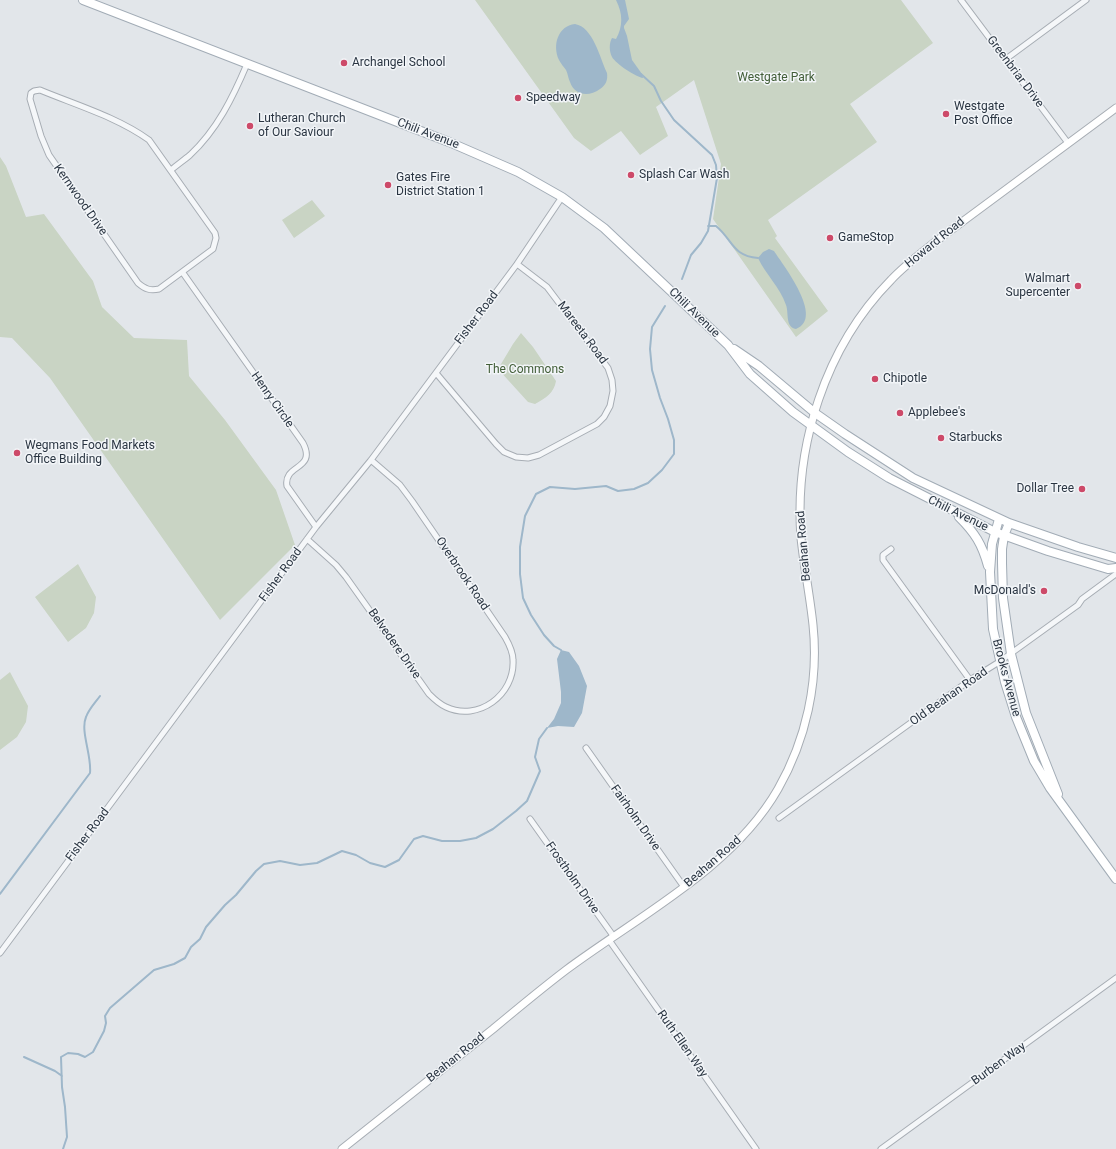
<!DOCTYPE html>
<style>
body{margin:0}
canvas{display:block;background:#e2e6ea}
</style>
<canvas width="1116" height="1149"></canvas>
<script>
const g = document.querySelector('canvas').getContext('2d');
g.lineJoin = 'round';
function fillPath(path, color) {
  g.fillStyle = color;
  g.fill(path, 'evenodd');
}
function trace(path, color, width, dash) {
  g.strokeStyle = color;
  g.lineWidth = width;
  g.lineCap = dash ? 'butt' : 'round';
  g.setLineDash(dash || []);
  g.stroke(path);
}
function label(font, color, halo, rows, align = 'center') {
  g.font = font + ' Roboto,sans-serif';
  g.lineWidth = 3;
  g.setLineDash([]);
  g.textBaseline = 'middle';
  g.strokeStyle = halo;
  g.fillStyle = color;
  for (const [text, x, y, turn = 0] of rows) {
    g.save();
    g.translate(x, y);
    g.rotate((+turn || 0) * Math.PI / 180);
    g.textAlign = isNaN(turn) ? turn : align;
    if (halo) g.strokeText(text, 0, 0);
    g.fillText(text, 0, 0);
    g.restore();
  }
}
fillPath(new Path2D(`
 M 475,0 L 901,0 L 933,43 L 850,104 L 877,142 L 768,220 L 777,236 L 775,238 L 828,311 L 796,337 L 713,219 L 721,164 L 694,80 L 656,107 L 668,136 L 640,155 L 621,131 L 591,151 L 574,138 Z
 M 0,157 L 6,166 L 26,217 L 44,214 L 93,281 L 102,307 L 134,338 L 187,340 L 189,376 L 225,420 L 276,490 L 295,545 L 220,620 L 50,378 L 12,338 L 0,337 Z
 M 312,200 L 325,216 L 294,238 L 282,220 Z
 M 521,333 L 533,347 L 556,381 C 554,393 546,398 535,404 L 528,402 L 498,369 L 513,344 Z
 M 78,564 L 96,597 L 94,613 L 86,628 L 68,642 L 35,597 Z
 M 10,672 L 28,706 L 26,722 L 17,737 L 0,750 L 0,680 Z`), '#c9d4c4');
fillPath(new Path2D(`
 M 616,0 L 625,0 L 629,19 L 624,26 L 624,28 L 627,36 L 632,60 L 642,74 L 643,78 C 636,77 616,64 612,57 C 609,51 609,43 612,38 L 616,39 C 623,26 623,14 616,0 Z
 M 575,24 C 593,27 600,58 607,73 C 608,80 606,85 600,89 C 589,97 575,96 570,82 C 568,78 568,74 566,70 C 564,67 561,64 559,60 C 552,45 558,26 575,24 Z
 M 769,249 L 774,251 C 783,265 825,318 796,329 C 785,327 789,313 786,305 C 780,287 766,275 758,258 L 763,252 Z
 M 561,650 L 569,652 L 579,666 L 587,686 L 582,713 L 574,727 L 558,726 L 547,728 L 554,719 L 561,703 L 561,692 L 557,659 Z`), '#9eb7ca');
trace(new Path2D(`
 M 641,74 L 654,86 L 661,101 L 674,120 L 712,155 L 716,165 L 717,178 L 708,231 L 701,243 L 691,255 L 682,279
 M 708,226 L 716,226 C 733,240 732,256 758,258
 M 561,650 L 554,646 L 544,635 L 531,615 L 523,598 L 520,574 L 520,547 L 525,516 L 536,494 L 550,487 L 575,489 L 606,486 L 618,491 L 634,489 L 648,483 L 662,470 L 674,454 L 674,440 L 668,419 L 660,398 L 652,370 L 650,349 L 652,327 L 665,306
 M 0,894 L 90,773 C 92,756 80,731 86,717 C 89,709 95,703 100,696
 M 24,1057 L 55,1071 L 62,1076
 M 63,1149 L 67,1137 L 65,1107 L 62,1087 L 61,1057 L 68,1053 L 78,1054 L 85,1057 L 93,1052 L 104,1031 L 106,1023 L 105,1016 L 110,1008 L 154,970 L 174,964 L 185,958 L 191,947 L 200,939 L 206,927 L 225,905 L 236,895 L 256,871 L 264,864 L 280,861 L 300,865 L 317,863 L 342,851 L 356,855 L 370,863 L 385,867 L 399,860 L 414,839 L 423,836 L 442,841 L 460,841 L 476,838 L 493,829 L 516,811 L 527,801 L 540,771 L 535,757 L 539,739 L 547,728`), '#9eb7ca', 2);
const street = new Path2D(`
 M 961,0 L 1068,143
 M 1006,59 L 1086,0
 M 40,90 C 76,105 117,117 149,140 L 215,233 L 216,238 L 213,249 L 159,289 C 150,291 145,289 138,283 L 49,155 L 41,136 L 30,99 L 31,93 L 34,91 Z
 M 171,170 C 177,165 184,160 190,155 C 217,130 233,97 247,64
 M 183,273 L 303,443 C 317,470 283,464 287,486 L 316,527
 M 436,373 L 496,444 L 504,452 L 516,457 L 528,458 L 539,455 L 597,424 L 604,417 L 610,406 L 613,391 L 612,380 L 608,368 L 547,287 L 517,264
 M 307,539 L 336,565 L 346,577 L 429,694 C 434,699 439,704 446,707 C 478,722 515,695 513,660 C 513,652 509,644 505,637 L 412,501 L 400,485 L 371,460
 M 891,549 L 883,555 L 883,560 L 970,680
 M 586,748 L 684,887
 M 779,818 L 970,680 L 999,662 L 1078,605 L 1082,599 L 1116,574
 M 530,819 L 614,937
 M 609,940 L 756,1149
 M 0,953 L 316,527 L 371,460 L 517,264 L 562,197
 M 881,1149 L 1116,978`);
const secondary = new Path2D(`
 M 342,1149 C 392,1109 443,1069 493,1029 C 517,1009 541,989 566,970 C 637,917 733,868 778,789 C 806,740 819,682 813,625 C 810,596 804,567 801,538 C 794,446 825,347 891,280 C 904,266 920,254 935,242 L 1116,108`);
const primary = new Path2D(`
 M 83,0 L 449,142 L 518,172 L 562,197 L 604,228 L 728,345 L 750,374 L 793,412 L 848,452 L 889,478 L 995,532 L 1048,551 L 1108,569 L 1116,568
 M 734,349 L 759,366 L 815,413 L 845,434 L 913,478 L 1009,523 L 1078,547 L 1116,558
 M 959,517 C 975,533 982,544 988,566
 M 999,519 L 992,544 L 990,572 L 993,629 L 1005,682 L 1016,717 L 1034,761 L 1050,788 L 1116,879
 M 1009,523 L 1004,536 L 1002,549 L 1002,563 L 1003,598 L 1011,654 L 1026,713 L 1058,794`);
trace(street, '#a7adb4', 7);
trace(secondary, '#a7adb4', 9);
trace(primary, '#a2acb6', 10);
trace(street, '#f5f7f9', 5);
trace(secondary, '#fff', 7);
trace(primary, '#fff', 8);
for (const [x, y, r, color] of [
 [344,63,4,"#cd4a69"],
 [518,98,4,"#cd4a69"],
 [946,114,4,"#cd4a69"],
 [250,126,4,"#cd4a69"],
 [631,175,4,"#cd4a69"],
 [388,185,4,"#cd4a69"],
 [830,238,4,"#cd4a69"],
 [1078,286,4,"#cd4a69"],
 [875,379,4,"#cd4a69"],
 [900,413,4,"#cd4a69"],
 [941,438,4,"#cd4a69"],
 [17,453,4,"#cd4a69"],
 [1082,489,4,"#cd4a69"],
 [1044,591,4,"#cd4a69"]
]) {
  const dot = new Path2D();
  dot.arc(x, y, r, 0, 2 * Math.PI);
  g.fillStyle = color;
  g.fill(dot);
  trace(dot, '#f2f5f8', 1.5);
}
label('12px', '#2a3542', '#f2f5f8', [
 ["Archangel School",352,63],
 ["Speedway",526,98],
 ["Westgate",954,107],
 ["Post Office",954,121],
 ["Lutheran Church",258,119],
 ["of Our Saviour",258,133],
 ["Splash Car Wash",639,175],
 ["Gates Fire",396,178],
 ["District Station 1",396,192],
 ["GameStop",838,238],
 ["Walmart",1070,279,"right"],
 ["Supercenter",1070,293,"right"],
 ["Chipotle",883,379],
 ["Applebee's",908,413],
 ["Starbucks",949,438],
 ["Wegmans Food Markets",25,446],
 ["Office Building",25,460],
 ["Dollar Tree",1074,489,"right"],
 ["McDonald's",1036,591,"right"]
], 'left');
label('12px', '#2a3542', '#f2f5f8', [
 ["Greenbriar Drive",1015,72,53],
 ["Chili Avenue",428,134,21],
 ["Kernwood Drive",80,200,55],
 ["Howard Road",935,243,-39],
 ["Chili Avenue",694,313,44],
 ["Fisher Road",477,318,-53],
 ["Mareeta Road",582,333,53],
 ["Henry Circle",272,400,55],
 ["Chili Avenue",958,514,26],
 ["Beahan Road",804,546,-95],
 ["Overbrook Road",462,574,56],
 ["Fisher Road",281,575,-54],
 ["Belvedere Drive",394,644,55],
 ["Brooks Avenue",1006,678,75],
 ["Old Beahan Road",949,697,-35],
 ["Fairholm Drive",635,818,55],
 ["Fisher Road",88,835,-53],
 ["Beahan Road",713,862,-41],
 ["Frostholm Drive",572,878,55],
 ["Ruth Ellen Way",682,1044,55],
 ["Beahan Road",456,1058,-39],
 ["Burben Way",999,1064,-36]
]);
label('12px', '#425e38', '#f2f5f8', [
 ["Westgate Park",776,78],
 ["The Commons",525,370]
]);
</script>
